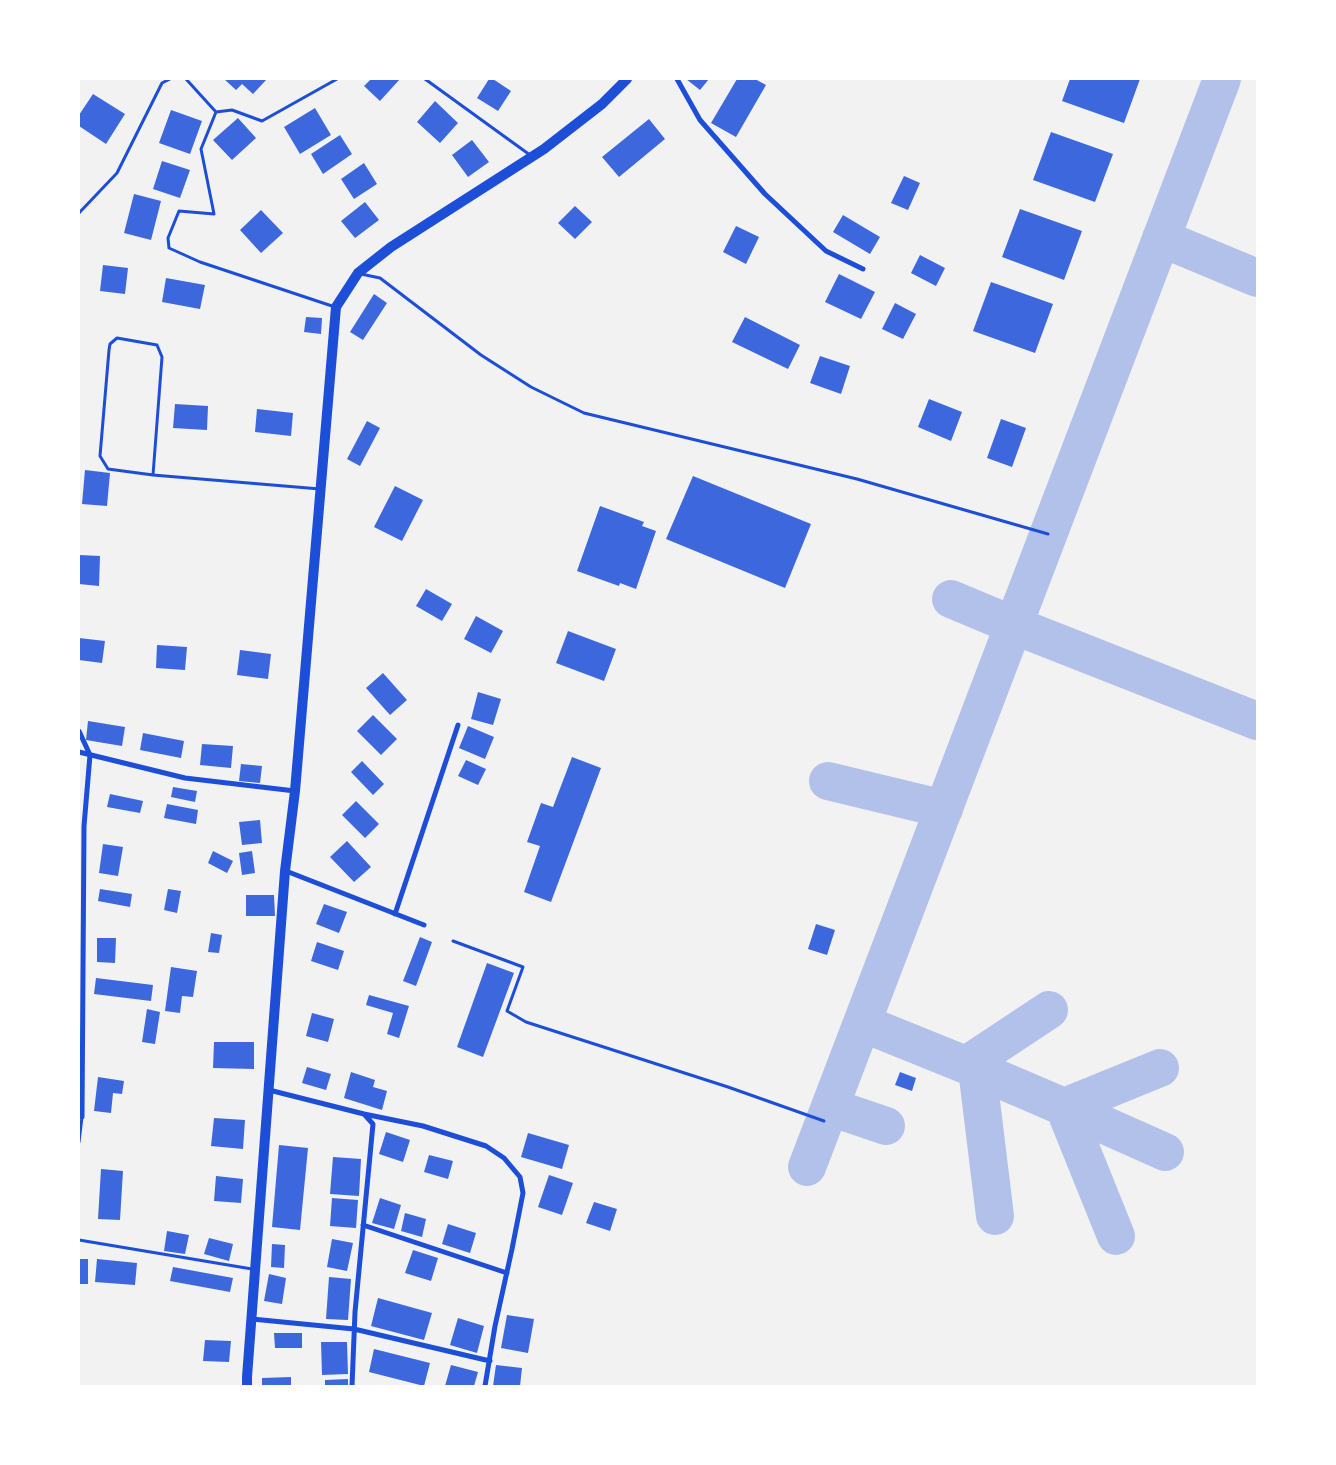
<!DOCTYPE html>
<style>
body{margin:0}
#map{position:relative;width:1336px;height:1465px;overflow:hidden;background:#f2f2f2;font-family:Figtree,sans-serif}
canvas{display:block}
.frame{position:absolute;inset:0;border:80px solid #fff;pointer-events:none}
</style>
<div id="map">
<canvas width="1336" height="1465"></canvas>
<div class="frame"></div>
</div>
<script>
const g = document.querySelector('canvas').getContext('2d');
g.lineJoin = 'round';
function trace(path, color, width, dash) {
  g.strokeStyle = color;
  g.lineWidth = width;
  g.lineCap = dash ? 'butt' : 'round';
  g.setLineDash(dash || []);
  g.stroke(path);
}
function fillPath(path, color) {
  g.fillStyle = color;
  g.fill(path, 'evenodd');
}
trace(new Path2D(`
 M 1161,238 L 1257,278
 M 951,599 L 1013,625 L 1257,721
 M 828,781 L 944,809
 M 862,1023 L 966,1065 L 1064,1107 L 1160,1068
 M 966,1065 L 1049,1010
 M 977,1069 L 995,1216
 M 830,1107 L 886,1126
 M 807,1167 L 1222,79
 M 1116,1236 L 1064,1107 L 1165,1152`), '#b2c1ea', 38);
fillPath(new Path2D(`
 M 224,79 L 267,79 L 253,94 L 242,84 L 236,90 Z
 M 371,79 L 400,79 L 380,101 L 364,86 Z
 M 489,79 L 493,79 L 511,91 L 498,111 L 477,98 Z
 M 686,79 L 709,79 L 700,90 Z
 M 737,79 L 755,79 L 766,85 L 736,137 L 711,123 Z
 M 1070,79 L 1140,79 L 1124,123 L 1062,101 Z
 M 93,94 L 125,114 L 106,144 L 79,126 L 79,115 Z
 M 435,101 L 458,123 L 440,143 L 417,122 Z
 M 315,108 L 331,135 L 300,154 L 284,127 Z
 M 171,110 L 202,121 L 190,154 L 159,143 Z
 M 238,118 L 256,138 L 232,160 L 213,140 Z
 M 649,119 L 665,139 L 619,177 L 602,157 Z
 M 1051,132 L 1113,154 L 1095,202 L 1033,180 Z
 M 340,135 L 352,154 L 323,174 L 311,154 Z
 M 472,140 L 489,162 L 468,177 L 452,155 Z
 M 162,161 L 190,170 L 180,198 L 153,189 Z
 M 364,163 L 377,184 L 354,199 L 341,179 Z
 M 904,176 L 920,183 L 908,210 L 891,203 Z
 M 134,194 L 161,201 L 151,240 L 124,233 Z
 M 365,202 L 379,220 L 355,238 L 341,221 Z
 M 575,206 L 592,222 L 575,239 L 558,223 Z
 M 1020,209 L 1082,231 L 1064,280 L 1002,257 Z
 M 261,210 L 283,233 L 261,253 L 240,230 Z
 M 843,215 L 880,237 L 870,254 L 833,232 Z
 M 736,226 L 759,237 L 746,264 L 723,252 Z
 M 920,255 L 945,268 L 936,286 L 911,273 Z
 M 103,265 L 128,268 L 125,294 L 100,291 Z
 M 839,274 L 875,292 L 861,319 L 825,302 Z
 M 166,278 L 205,285 L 200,309 L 162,302 Z
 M 991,282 L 1053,304 L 1035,353 L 973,331 Z
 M 374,294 L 387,303 L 363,340 L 350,332 Z
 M 895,303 L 916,314 L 903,339 L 882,329 Z
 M 306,317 L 322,318 L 321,334 L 304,332 Z
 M 745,317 L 800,345 L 788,369 L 732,342 Z
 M 820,356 L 850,366 L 841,394 L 810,383 Z
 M 929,399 L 962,412 L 951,441 L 918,427 Z
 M 175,404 L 208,406 L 207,430 L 173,428 Z
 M 257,409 L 293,413 L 291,436 L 255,432 Z
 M 1001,419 L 1026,428 L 1012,467 L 987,458 Z
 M 367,421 L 380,428 L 360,466 L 347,459 Z
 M 85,470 L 110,473 L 107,506 L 82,504 Z
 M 693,476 L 811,524 L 785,588 L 666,539 Z
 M 395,486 L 423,500 L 402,541 L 374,527 Z
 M 600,506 L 644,522 L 642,526 L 656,531 L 636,589 L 620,583 L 619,586 L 577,571 Z
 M 79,555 L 100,556 L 99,586 L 79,584 Z
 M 426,589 L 452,604 L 442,621 L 416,606 Z
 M 476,616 L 503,631 L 491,653 L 464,639 Z
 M 568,631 L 616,649 L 604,681 L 556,663 Z
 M 79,638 L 105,641 L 102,663 L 79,660 Z
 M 157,645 L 187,647 L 185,670 L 156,668 Z
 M 240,650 L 271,654 L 268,679 L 237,675 Z
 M 383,673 L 407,700 L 390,715 L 366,688 Z
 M 478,692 L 501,699 L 493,725 L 471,719 Z
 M 373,715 L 397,739 L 381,755 L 357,731 Z
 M 88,721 L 125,727 L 122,746 L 86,740 Z
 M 468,726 L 494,737 L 485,759 L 459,748 Z
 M 143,733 L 184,741 L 181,758 L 140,750 Z
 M 202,744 L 233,746 L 231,768 L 200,765 Z
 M 572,757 L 601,768 L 551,902 L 524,892 L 540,846 L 527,842 L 541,803 L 553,807 Z
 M 466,760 L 486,769 L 478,785 L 458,776 Z
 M 362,761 L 384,784 L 373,795 L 351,772 Z
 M 241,764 L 262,766 L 260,783 L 239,781 Z
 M 173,787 L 197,791 L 195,802 L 171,797 Z
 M 110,794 L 143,801 L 140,813 L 107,807 Z
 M 356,801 L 379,824 L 365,838 L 342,815 Z
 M 167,804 L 198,810 L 196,824 L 164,818 Z
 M 260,820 L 262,843 L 242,845 L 239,822 Z
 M 347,841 L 371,867 L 354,882 L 330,857 Z
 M 103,844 L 123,847 L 118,876 L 99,873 Z
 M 213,851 L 233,861 L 227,873 L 208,863 Z
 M 252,851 L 255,873 L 242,875 L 239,853 Z
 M 100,889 L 132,894 L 130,907 L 98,901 Z
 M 168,889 L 181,891 L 177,913 L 164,910 Z
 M 246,895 L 274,895 L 275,916 L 246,916 Z
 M 324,904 L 347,912 L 339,933 L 316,924 Z
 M 816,924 L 835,930 L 827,955 L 808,949 Z
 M 211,933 L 222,935 L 219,953 L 208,952 Z
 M 420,937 L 432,942 L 416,986 L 403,981 Z
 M 97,938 L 116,938 L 115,963 L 97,962 Z
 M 317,942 L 344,951 L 338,970 L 311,961 Z
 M 487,963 L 514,973 L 483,1057 L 457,1047 Z
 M 171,967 L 197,971 L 193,997 L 182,996 L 180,1013 L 165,1011 Z
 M 96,978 L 153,985 L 151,1001 L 94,994 Z
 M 369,995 L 409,1006 L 399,1038 L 387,1034 L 393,1013 L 366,1005 Z
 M 147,1009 L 160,1012 L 155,1044 L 142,1042 Z
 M 312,1013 L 334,1019 L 328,1042 L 306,1036 Z
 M 214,1042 L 254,1042 L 254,1069 L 213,1068 Z
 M 307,1067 L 331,1074 L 326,1090 L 302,1083 Z
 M 351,1072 L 375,1080 L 373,1087 L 387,1091 L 382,1110 L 344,1098 Z
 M 900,1072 L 916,1078 L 912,1091 L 895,1085 Z
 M 98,1077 L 124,1081 L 122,1094 L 113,1093 L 111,1113 L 94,1111 Z
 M 214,1118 L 245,1120 L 243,1149 L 211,1146 Z
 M 386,1132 L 410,1140 L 403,1162 L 379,1154 Z
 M 528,1133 L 569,1145 L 562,1169 L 521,1157 Z
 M 279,1145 L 308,1148 L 300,1230 L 272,1227 Z
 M 429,1155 L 453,1161 L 448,1179 L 424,1172 Z
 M 333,1157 L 361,1159 L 359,1196 L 330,1194 Z
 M 101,1169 L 123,1171 L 120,1220 L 98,1219 Z
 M 549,1175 L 573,1183 L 562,1215 L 538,1207 Z
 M 216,1176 L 243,1179 L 241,1203 L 214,1201 Z
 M 332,1198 L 358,1200 L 356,1228 L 330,1226 Z
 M 380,1198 L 401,1205 L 394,1229 L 372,1223 Z
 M 594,1202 L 617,1209 L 610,1231 L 586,1223 Z
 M 405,1213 L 426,1219 L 422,1237 L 401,1231 Z
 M 448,1224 L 476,1233 L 470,1253 L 442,1244 Z
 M 167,1231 L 189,1235 L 185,1254 L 164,1251 Z
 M 209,1238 L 233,1244 L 229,1261 L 204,1254 Z
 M 332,1239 L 353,1243 L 347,1271 L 327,1267 Z
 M 272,1244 L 285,1245 L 284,1268 L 271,1267 Z
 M 413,1250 L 438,1258 L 431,1281 L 405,1273 Z
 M 79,1259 L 88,1259 L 88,1284 L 79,1284 Z
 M 97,1259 L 137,1263 L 135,1285 L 95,1282 Z
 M 173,1267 L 233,1278 L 230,1292 L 170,1281 Z
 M 269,1274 L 286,1278 L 282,1304 L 264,1301 Z
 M 329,1277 L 351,1279 L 348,1320 L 326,1319 Z
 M 378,1298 L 432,1313 L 424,1340 L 371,1326 Z
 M 507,1315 L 534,1319 L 528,1353 L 501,1348 Z
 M 458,1318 L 484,1326 L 477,1353 L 450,1345 Z
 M 274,1333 L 302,1333 L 302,1348 L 275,1348 Z
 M 205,1340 L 231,1341 L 229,1362 L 203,1361 Z
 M 321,1342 L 347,1342 L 348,1374 L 322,1375 Z
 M 374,1349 L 430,1363 L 424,1386 L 369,1372 Z
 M 451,1365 L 478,1372 L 474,1386 L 445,1386 Z
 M 496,1365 L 522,1368 L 520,1386 L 493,1386 Z
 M 291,1377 L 291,1386 L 262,1386 L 262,1378 Z
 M 348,1379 L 348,1386 L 325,1386 L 325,1380 Z`), '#3d67dc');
trace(new Path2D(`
 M 186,79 L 216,112
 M 425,79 L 530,155
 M 79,213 L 117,173 L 162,83 L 170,79
 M 361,274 L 380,278 L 481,355 L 531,387 L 584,413 L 857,479 L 1048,534
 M 335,307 L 200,262 L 169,248 L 168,238 L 179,211 L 214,214 L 201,149 L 216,112 L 232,110 L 262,121 L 337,79
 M 153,475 L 162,357 L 157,345 L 117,338 L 110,344 L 109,350 L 100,456 L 108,469 L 153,475 L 320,489
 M 453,941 L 523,967 L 507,1011 L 526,1022 L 728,1087 L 824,1121
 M 79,1142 L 82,1117
 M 79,1240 L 252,1269`), '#1d4ed8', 3);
trace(new Path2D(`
 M 677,79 L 700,120 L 765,194 L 826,251 L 863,269
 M 79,731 L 90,755 L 84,826 L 82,1117
 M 79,752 L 185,778 L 295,791
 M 286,871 L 424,925
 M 395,914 L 458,725
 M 269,1090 L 364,1114 L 373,1124 L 355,1312 L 352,1386
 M 364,1114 L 423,1126 L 486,1146 L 504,1158 L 520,1177 L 523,1193 L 512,1249 L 495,1326 L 485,1386
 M 363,1225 L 507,1273
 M 252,1319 L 354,1329 L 490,1361`), '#1d4ed8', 5);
trace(new Path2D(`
 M 247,1386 L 247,1377 L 285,871 L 295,791 L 336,307 L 358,273 L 391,247 L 544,149 L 602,104 L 627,79`), '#1d4ed8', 10);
</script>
